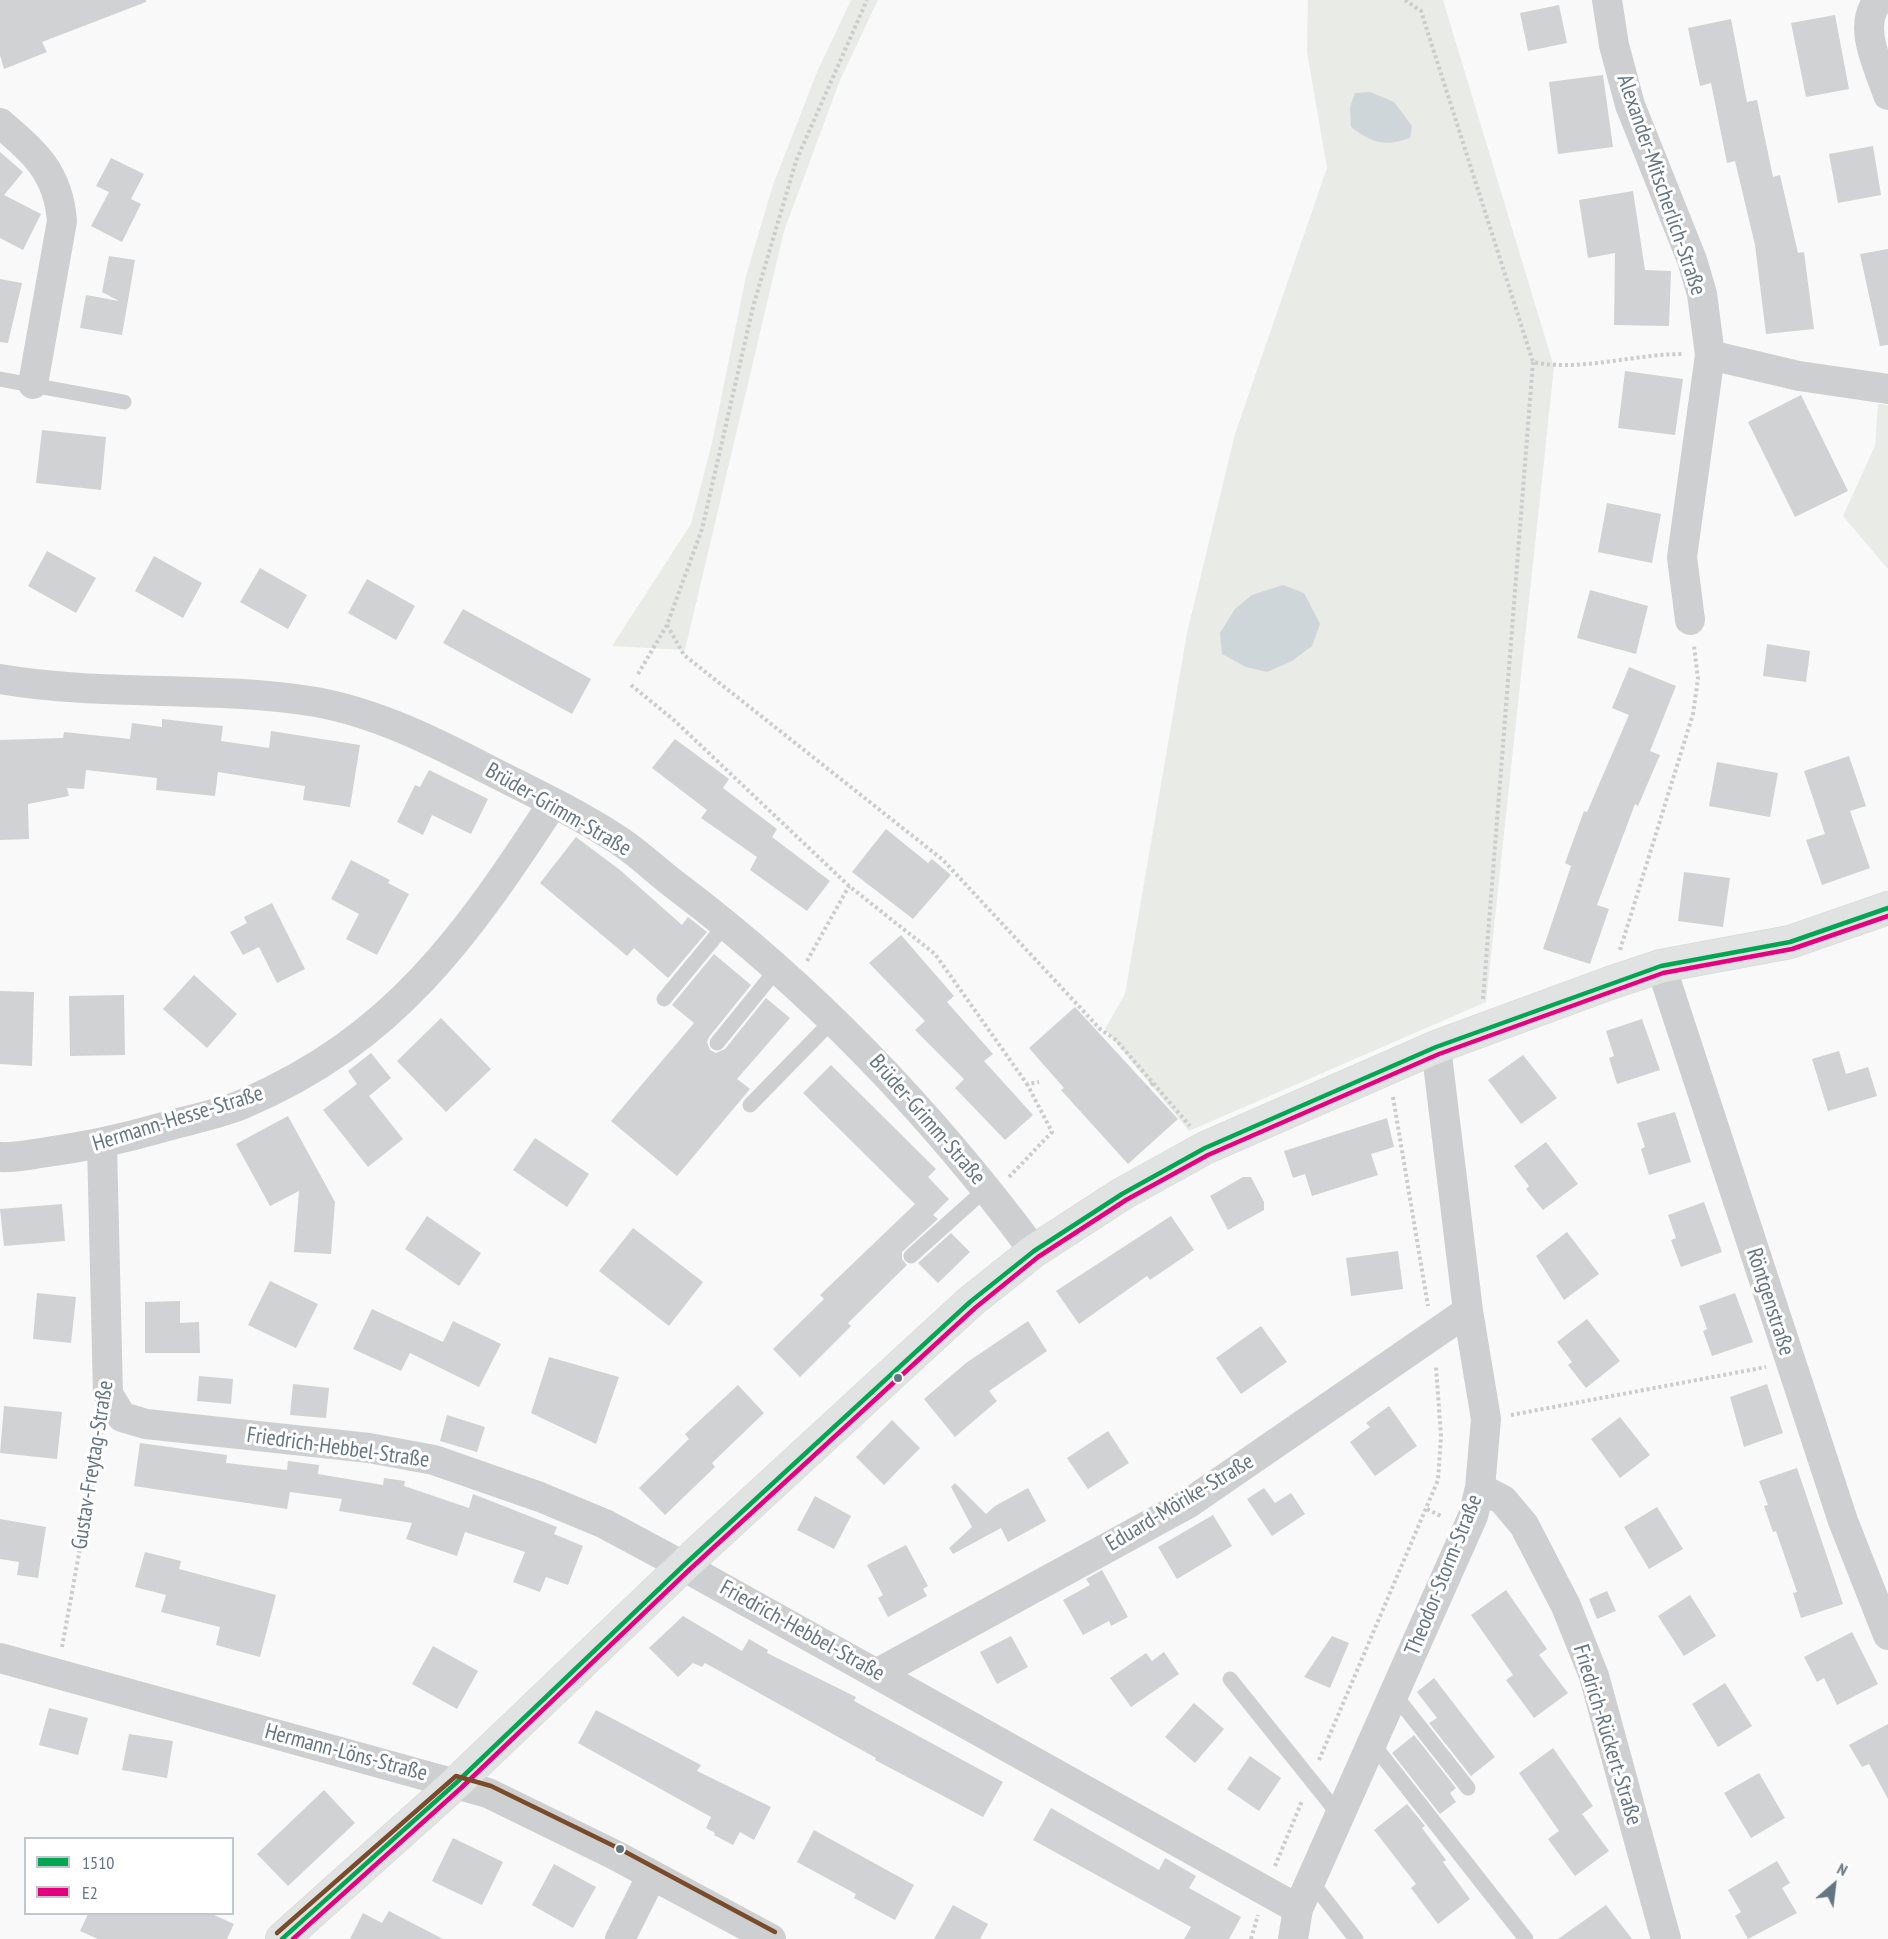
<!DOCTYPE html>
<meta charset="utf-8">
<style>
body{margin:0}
#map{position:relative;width:1888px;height:1939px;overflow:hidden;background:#f9f9f9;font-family:"PT Sans Narrow",sans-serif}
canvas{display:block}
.legend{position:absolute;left:24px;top:1837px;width:210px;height:78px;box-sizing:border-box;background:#fff;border:2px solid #c1c8cd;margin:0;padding:8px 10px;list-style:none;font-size:18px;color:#657683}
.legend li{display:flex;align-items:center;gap:12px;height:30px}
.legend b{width:30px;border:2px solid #c1c8cd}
.north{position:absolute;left:1804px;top:1855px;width:60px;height:60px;-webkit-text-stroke:4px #fff;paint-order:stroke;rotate:28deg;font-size:16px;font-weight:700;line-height:24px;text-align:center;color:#657683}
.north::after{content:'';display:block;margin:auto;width:21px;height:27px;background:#657683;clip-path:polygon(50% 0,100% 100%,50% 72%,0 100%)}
</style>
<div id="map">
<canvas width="1888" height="1939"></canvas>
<ul class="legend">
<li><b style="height:8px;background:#00a651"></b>1510</li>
<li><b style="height:8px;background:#e5007d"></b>E2</li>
</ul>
<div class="north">N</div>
</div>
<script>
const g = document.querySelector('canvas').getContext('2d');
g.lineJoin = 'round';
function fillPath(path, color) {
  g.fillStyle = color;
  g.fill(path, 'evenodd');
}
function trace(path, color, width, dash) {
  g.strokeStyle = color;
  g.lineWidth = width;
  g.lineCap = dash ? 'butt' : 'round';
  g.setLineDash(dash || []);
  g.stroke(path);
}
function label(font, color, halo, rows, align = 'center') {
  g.font = font + ' "PT Sans Narrow",sans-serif';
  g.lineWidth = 6;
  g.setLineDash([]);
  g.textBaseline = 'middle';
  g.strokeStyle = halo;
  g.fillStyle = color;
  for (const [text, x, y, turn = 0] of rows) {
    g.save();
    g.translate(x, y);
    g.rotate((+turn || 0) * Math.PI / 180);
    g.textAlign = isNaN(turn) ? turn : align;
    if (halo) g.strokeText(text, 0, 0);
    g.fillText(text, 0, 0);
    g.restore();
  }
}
fillPath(new Path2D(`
 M 851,0 L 878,0 L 840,80 L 784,231 L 685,650 L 612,646 L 691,524 L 712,443 L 746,276 L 773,185 L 817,72 Z
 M 1308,0 L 1443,0 L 1554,367 L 1486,1002 L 1189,1131 L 1105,1029 L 1125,994 L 1187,633 L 1235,434 L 1327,168 L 1307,52 Z
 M 1878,404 L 1888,405 L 1888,569 L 1843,516 L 1875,446 Z`), '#e8ebe6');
fillPath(new Path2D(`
 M 1370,92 L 1394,102 L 1412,126 L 1410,138 C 1385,147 1372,143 1351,127 L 1350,107 L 1355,93 Z
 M 1283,585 L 1304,593 L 1320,624 L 1312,646 L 1292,661 L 1267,672 L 1246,667 L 1222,654 L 1220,633 L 1235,609 L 1252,595 Z`), '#ced6d9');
fillPath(new Path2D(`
 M 0,0 L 146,0 L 146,2 L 42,42 L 47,52 L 4,69 L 0,55 Z
 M 1559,5 L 1567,43 L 1528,51 L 1520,13 Z
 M 1835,15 L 1849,89 L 1806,97 L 1791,23 Z
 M 1731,19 L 1747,102 L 1757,100 L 1773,177 L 1780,175 L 1798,253 L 1804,252 L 1814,329 L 1766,334 L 1755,245 L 1735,161 L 1727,163 L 1711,83 L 1700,86 L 1688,28 Z
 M 1603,75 L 1613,147 L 1558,154 L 1549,82 Z
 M 1873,146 L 1881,195 L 1838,203 L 1829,154 Z
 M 0,152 L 23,172 L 4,195 L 41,214 L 23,250 L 0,238 Z
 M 111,158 L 144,174 L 131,199 L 141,204 L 122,242 L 91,226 L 109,192 L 96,186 Z
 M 1633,191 L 1645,270 L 1671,271 L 1669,326 L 1614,325 L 1615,253 L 1588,258 L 1579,200 Z
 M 1888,249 L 1888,345 L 1880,346 L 1860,254 Z
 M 109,256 L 135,260 L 122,335 L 80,328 L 86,295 L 119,301 L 102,292 Z
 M 0,279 L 22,283 L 8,343 L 0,342 Z
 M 1625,371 L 1683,379 L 1675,435 L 1618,428 Z
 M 1801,395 L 1848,491 L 1795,517 L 1748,422 Z
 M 42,430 L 106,437 L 101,490 L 36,483 Z
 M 1607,503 L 1661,514 L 1652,563 L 1598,552 Z
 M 47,551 L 96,578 L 76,613 L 28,586 Z
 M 154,556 L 202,583 L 183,618 L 135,591 Z
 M 260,568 L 307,595 L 288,629 L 240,602 Z
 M 367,579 L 415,606 L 396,640 L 348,613 Z
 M 1590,590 L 1648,606 L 1636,654 L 1577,638 Z
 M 463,609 L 591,679 L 572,714 L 443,643 Z
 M 1767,644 L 1810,651 L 1806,682 L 1763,676 Z
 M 1629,667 L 1676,686 L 1650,751 L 1660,755 L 1638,806 L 1635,804 L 1597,905 L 1609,909 L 1590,964 L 1543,949 L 1571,866 L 1565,863 L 1584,811 L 1587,812 L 1629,715 L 1612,708 Z
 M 162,719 L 223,726 L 221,741 L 269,748 L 271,731 L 360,745 L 350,807 L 303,800 L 305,786 L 218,772 L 215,796 L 156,790 L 157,778 L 86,770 L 84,789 L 67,788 L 69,796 L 28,804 L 29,839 L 0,840 L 0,740 L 63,738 L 64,732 L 130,739 L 132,723 L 162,727 Z
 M 675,739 L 729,779 L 723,788 L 777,829 L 772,837 L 830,881 L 807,911 L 750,870 L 757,857 L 701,818 L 707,810 L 652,768 Z
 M 1849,756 L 1866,806 L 1850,811 L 1870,868 L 1822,885 L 1806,840 L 1825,834 L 1804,771 Z
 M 1717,762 L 1778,773 L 1770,817 L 1709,806 Z
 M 429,770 L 488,799 L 471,834 L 432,815 L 423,835 L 397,822 L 415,785 L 420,787 Z
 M 886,829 L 928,863 L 932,859 L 951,875 L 913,919 L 852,872 Z
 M 576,837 L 620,870 L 682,925 L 688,917 L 707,932 L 668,978 L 634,948 L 627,956 L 540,883 Z
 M 351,860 L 390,880 L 388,883 L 409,894 L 377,955 L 346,939 L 359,914 L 331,899 Z
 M 1684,872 L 1730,878 L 1723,927 L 1678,921 Z
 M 272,903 L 305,969 L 277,983 L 259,947 L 243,955 L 230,932 L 247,923 L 244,917 Z
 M 901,935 L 954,996 L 947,1002 L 993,1054 L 984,1061 L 1033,1115 L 1005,1140 L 955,1088 L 964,1079 L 915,1030 L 925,1021 L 869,963 Z
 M 714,954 L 751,985 L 709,1037 L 707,1042 L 710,1050 L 716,1053 L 725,1049 L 766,998 L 790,1018 L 737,1079 L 750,1089 L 677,1176 L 611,1121 L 694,1023 L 672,1005 Z
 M 194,975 L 237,1014 L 207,1048 L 163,1009 Z
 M 0,991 L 34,992 L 32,1066 L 0,1064 Z
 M 124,995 L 125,1055 L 70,1056 L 69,996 Z
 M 1075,1007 L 1178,1119 L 1128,1164 L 1061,1090 L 1064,1088 L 1029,1048 Z
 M 441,1018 L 491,1069 L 446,1112 L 397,1061 Z
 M 1642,1019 L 1660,1070 L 1617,1084 L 1609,1058 L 1614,1056 L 1606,1031 Z
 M 1839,1051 L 1846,1074 L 1868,1067 L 1877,1096 L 1828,1111 L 1812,1059 Z
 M 371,1053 L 391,1078 L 369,1096 L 403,1139 L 368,1167 L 323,1110 L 357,1084 L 348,1071 Z
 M 1523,1055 L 1557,1098 L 1521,1124 L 1488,1080 Z
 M 831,1065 L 936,1169 L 928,1177 L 949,1199 L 933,1215 L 938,1219 L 902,1252 L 902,1259 L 907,1265 L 848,1323 L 851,1326 L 800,1377 L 773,1349 L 824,1299 L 820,1295 L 915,1204 L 803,1093 Z
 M 1675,1112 L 1691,1162 L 1649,1175 L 1641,1149 L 1645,1147 L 1637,1123 Z
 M 288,1116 L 335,1202 L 331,1254 L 294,1252 L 299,1191 L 270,1206 L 236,1144 Z
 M 1387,1118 L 1394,1147 L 1371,1154 L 1378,1175 L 1312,1196 L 1305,1174 L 1293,1178 L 1284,1151 Z
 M 535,1138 L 589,1174 L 567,1207 L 513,1170 Z
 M 1546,1142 L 1578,1184 L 1543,1210 L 1526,1189 L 1529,1186 L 1514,1166 Z
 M 1243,1177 L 1251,1177 L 1264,1202 L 1264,1210 L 1228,1230 L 1210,1196 Z
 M 1704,1202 L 1722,1252 L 1681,1267 L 1671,1240 L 1676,1238 L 1668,1215 Z
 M 62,1204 L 65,1241 L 4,1246 L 0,1209 Z
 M 427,1216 L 481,1253 L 459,1286 L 405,1249 Z
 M 1171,1216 L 1194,1250 L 1150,1280 L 1147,1276 L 1079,1324 L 1056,1291 Z
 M 633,1228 L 703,1282 L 669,1326 L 599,1271 Z
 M 1567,1232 L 1599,1274 L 1564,1300 L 1536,1256 Z
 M 951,1233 L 970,1252 L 938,1283 L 918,1263 Z
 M 1398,1251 L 1403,1289 L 1351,1296 L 1346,1258 Z
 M 270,1281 L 318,1304 L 296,1348 L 248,1325 Z
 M 37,1293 L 76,1297 L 71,1343 L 33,1339 Z
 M 1735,1293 L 1753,1342 L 1712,1356 L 1703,1331 L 1707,1329 L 1699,1306 Z
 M 180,1301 L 180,1323 L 199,1322 L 200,1353 L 145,1353 L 145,1302 Z
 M 372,1309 L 443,1342 L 453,1321 L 501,1344 L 479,1387 L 410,1353 L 401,1371 L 353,1349 Z
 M 1587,1319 L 1620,1361 L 1586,1388 L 1568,1365 L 1572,1362 L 1557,1342 Z
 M 1028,1321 L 1047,1351 L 989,1391 L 997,1401 L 955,1437 L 924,1399 L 966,1363 Z
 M 1261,1326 L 1287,1362 L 1241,1394 L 1216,1358 Z
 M 549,1357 L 619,1377 L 596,1444 L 531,1413 Z
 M 199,1376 L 233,1379 L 231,1404 L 197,1401 Z
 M 293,1384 L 329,1388 L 326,1418 L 290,1415 Z
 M 1767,1384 L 1783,1433 L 1744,1447 L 1730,1397 Z
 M 738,1385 L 764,1413 L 712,1463 L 715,1467 L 665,1515 L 639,1488 L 689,1439 L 685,1434 Z
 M 4,1406 L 62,1412 L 57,1459 L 0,1453 Z
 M 1389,1406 L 1417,1446 L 1375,1476 L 1350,1442 L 1370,1427 L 1366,1423 Z
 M 447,1415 L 485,1427 L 477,1452 L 440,1441 Z
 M 1620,1417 L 1650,1455 L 1620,1478 L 1591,1439 Z
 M 892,1420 L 920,1448 L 884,1485 L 856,1457 Z
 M 1108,1431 L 1129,1463 L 1088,1489 L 1067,1458 Z
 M 140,1443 L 227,1455 L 226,1463 L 287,1470 L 288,1461 L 319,1465 L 318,1474 L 383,1485 L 384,1478 L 405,1481 L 404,1486 L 469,1508 L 473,1494 L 557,1527 L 554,1534 L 583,1546 L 568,1585 L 546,1577 L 540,1592 L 513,1582 L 525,1552 L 465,1532 L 457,1556 L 406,1539 L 412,1523 L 339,1511 L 342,1499 L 290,1492 L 287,1509 L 134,1486 Z
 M 1797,1468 L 1843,1604 L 1801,1618 L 1793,1593 L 1797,1592 L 1776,1531 L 1773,1532 L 1764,1506 L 1768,1505 L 1759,1481 Z
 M 955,1483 L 986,1514 L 995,1506 L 1028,1488 L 1046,1521 L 1008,1542 L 1001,1528 L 953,1554 L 949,1548 L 972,1527 L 951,1487 Z
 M 1264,1488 L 1275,1503 L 1291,1493 L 1305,1514 L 1272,1536 L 1247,1499 Z
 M 815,1496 L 851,1516 L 834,1549 L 797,1530 Z
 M 1657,1507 L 1683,1549 L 1649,1569 L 1624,1527 Z
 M 1213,1515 L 1232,1546 L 1177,1579 L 1158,1547 Z
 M 0,1519 L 46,1527 L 38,1578 L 17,1575 L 19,1562 L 0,1559 Z
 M 906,1545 L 928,1586 L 923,1589 L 927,1596 L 888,1617 L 878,1598 L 883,1595 L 867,1565 Z
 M 145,1552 L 181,1561 L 179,1569 L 276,1595 L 260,1657 L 216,1645 L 220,1627 L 161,1612 L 166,1595 L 135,1587 Z
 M 1102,1570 L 1128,1617 L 1111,1626 L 1109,1621 L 1083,1635 L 1063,1600 L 1090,1585 L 1086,1579 Z
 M 1506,1590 L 1547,1649 L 1539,1655 L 1568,1693 L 1534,1718 L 1506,1680 L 1513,1675 L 1471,1615 Z
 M 1607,1591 L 1616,1611 L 1597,1619 L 1589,1599 Z
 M 1690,1595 L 1716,1636 L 1684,1656 L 1658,1616 Z
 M 683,1616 L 742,1651 L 749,1639 L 768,1650 L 767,1653 L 856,1697 L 854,1701 L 1003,1782 L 983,1817 L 875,1760 L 876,1758 L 705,1663 L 702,1667 L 693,1663 L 678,1677 L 649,1648 Z
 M 1852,1632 L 1878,1684 L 1837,1705 L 1824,1678 L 1817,1682 L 1804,1657 Z
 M 1011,1636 L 1028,1667 L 997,1684 L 980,1652 Z
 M 1332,1636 L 1349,1643 L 1330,1688 L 1304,1677 Z
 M 433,1646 L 478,1671 L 457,1709 L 412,1684 Z
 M 1164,1652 L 1179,1674 L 1131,1707 L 1110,1678 L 1146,1653 L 1152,1661 Z
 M 1434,1678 L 1495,1757 L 1471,1776 L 1429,1723 L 1437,1718 L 1417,1692 Z
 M 1725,1683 L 1752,1726 L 1718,1747 L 1692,1704 Z
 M 1194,1703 L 1224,1729 L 1195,1763 L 1165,1737 Z
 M 49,1708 L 88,1718 L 78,1755 L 39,1745 Z
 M 596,1710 L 701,1765 L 697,1771 L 771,1807 L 754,1840 L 740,1832 L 733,1845 L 714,1835 L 715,1833 L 706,1828 L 711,1817 L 578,1743 Z
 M 1888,1724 L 1888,1799 L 1869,1764 L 1862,1767 L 1849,1745 Z
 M 129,1734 L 173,1741 L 167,1778 L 122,1770 Z
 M 1414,1735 L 1456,1788 L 1450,1793 L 1456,1802 L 1440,1814 L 1392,1753 Z
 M 1553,1748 L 1593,1806 L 1582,1814 L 1609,1851 L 1575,1876 L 1548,1839 L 1559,1831 L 1519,1773 Z
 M 1250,1756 L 1281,1778 L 1259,1811 L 1227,1789 Z
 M 1759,1773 L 1785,1818 L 1751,1838 L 1724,1793 Z
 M 324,1790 L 355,1823 L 288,1886 L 257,1854 Z
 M 1407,1804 L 1425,1826 L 1422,1828 L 1446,1860 L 1443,1862 L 1470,1899 L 1438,1924 L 1411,1888 L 1416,1884 L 1374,1830 Z
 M 1051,1808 L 1159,1870 L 1165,1858 L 1196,1876 L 1189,1888 L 1241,1917 L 1229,1939 L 1184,1939 L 1191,1927 L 1033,1840 Z
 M 814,1830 L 914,1885 L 895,1920 L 854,1898 L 856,1894 L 797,1862 Z
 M 453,1838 L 503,1862 L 482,1905 L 432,1881 Z
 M 1777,1861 L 1790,1883 L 1782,1888 L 1797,1913 L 1748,1939 L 1735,1916 L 1741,1912 L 1728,1890 Z
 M 554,1864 L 596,1887 L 573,1928 L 532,1905 Z
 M 953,1905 L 988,1924 L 980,1939 L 934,1939 Z
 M 1606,1905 L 1632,1939 L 1558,1939 Z
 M 389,1911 L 443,1939 L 350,1939 L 363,1913 L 382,1923 Z
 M 88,1914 L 212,1914 L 234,1924 L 227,1939 L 98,1939 L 80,1931 Z`), '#d0d2d3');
const secondary = new Path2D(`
 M 282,1939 L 456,1783 L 683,1566 L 970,1302 L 1034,1251 L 1122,1194 L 1205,1148 L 1436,1047 L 1610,983 L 1661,966 L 1790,942 L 1888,908`);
trace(secondary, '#d5d6d7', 34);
trace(new Path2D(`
 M 1405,0 L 1421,11 L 1533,362 C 1581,372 1633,354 1683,354
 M 667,625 L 684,655 L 943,860 L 1100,1029 L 1116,1040 L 1190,1126
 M 638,674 L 667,625 L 702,529 L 753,307 L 796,161 L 867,0
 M 631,685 L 675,721 L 849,886 L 935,954 L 1027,1084 L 1039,1082
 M 1620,950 L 1693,714 L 1698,679 L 1694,646
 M 807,961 L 849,886
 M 1483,999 L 1533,362
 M 1146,1089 L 1153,1083
 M 1393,1097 L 1428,1306
 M 1009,1177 L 1052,1132 L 1027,1084
 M 1511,1415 L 1766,1367
 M 1427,1509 L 1443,1517
 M 62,1647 L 101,1433
 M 1319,1760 L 1438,1480 L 1441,1436 L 1436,1367
 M 1275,1866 L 1302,1801
 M 1251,1939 L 1258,1915`), '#cbcccd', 4, [3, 3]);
trace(new Path2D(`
 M 0,379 L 124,402
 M 664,999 L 726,924
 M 717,1043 L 777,969
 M 750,1105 L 833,1020
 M 911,1256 L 987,1188
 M 1230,1679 L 1340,1816
 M 1394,1694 L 1468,1788
 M 1372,1743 L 1526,1939
 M 1311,1881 L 1356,1939`), '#cecfd0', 15);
trace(new Path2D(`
 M 1607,0 L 1614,45 L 1630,105 L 1692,260 L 1702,294 L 1710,355 L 1682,557 L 1690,620
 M 1879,0 C 1856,25 1879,67 1888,95
 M 0,123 C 35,153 58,172 62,221 L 33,384
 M 1710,355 L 1799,376 L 1888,389
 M 0,679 C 104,697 212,685 316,702 C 377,713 435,742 489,770 C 532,792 575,812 615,838 C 638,852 657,872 679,888 C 815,991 932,1114 1034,1251
 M 1661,966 L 1843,1521 L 1888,1635
 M 102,1145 L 108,1394 L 122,1417 L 146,1424 L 369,1448 L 434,1460 L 540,1497 L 605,1524 L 683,1566 L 1298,1909
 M 0,1157 C 13,1158 27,1155 41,1153 C 84,1147 119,1140 160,1128 C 187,1120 217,1115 243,1104 C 394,1040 467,935 553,803
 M 1480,1488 L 1503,1500 L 1524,1525 L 1566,1606 L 1594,1676 L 1666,1939
 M 0,1658 L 488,1793 L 615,1855 L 771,1939
 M 878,1673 L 1189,1503 L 1468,1311
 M 620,1939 L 652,1875
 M 1293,1939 L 1298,1909 L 1473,1516 L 1480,1488 L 1486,1419 L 1468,1311 L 1436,1047`), '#cecfd0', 30);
trace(secondary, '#e1e2e2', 33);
trace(new Path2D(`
 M 282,1939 L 456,1783 L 683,1566 L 970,1302 L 1034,1251 L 1122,1194 L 1205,1148 L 1436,1047 L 1661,966 L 1790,942 L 1888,908`), '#00a651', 4.5);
trace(new Path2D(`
 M 293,1939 L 461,1788 L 688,1571 L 975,1308 L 1038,1257 L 1126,1200 L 1208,1155 L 1439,1054 L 1663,973 L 1792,949 L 1888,916`), '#e5007d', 4.5);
trace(new Path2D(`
 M 277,1933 L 456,1776 L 491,1786 L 618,1848 L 775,1932`), '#7a4b2a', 4.5);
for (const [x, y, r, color] of [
 [898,1378,5,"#657683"],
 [620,1849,5,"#657683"]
]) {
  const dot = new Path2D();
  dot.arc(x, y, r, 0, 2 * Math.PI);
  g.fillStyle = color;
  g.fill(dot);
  trace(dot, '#fff', 2);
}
label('22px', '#657683', '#fff', [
 ["Alexander-Mitscherlich-Straße",1661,185,71],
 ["Brüder-Grimm-Straße",558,810,30],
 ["Hermann-Hesse-Straße",178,1119,-17],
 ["Brüder-Grimm-Straße",927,1120,49],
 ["Röntgenstraße",1770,1302,72],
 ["Friedrich-Hebbel-Straße",338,1448,8],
 ["Gustav-Freytag-Straße",93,1465,-81],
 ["Eduard-Mörike-Straße",1180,1503,-31],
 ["Theodor-Storm-Straße",1444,1575,-68],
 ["Friedrich-Hebbel-Straße",802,1631,29],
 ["Friedrich-Rückert-Straße",1607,1735,73],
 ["Hermann-Löns-Straße",346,1753,15]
]);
</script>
